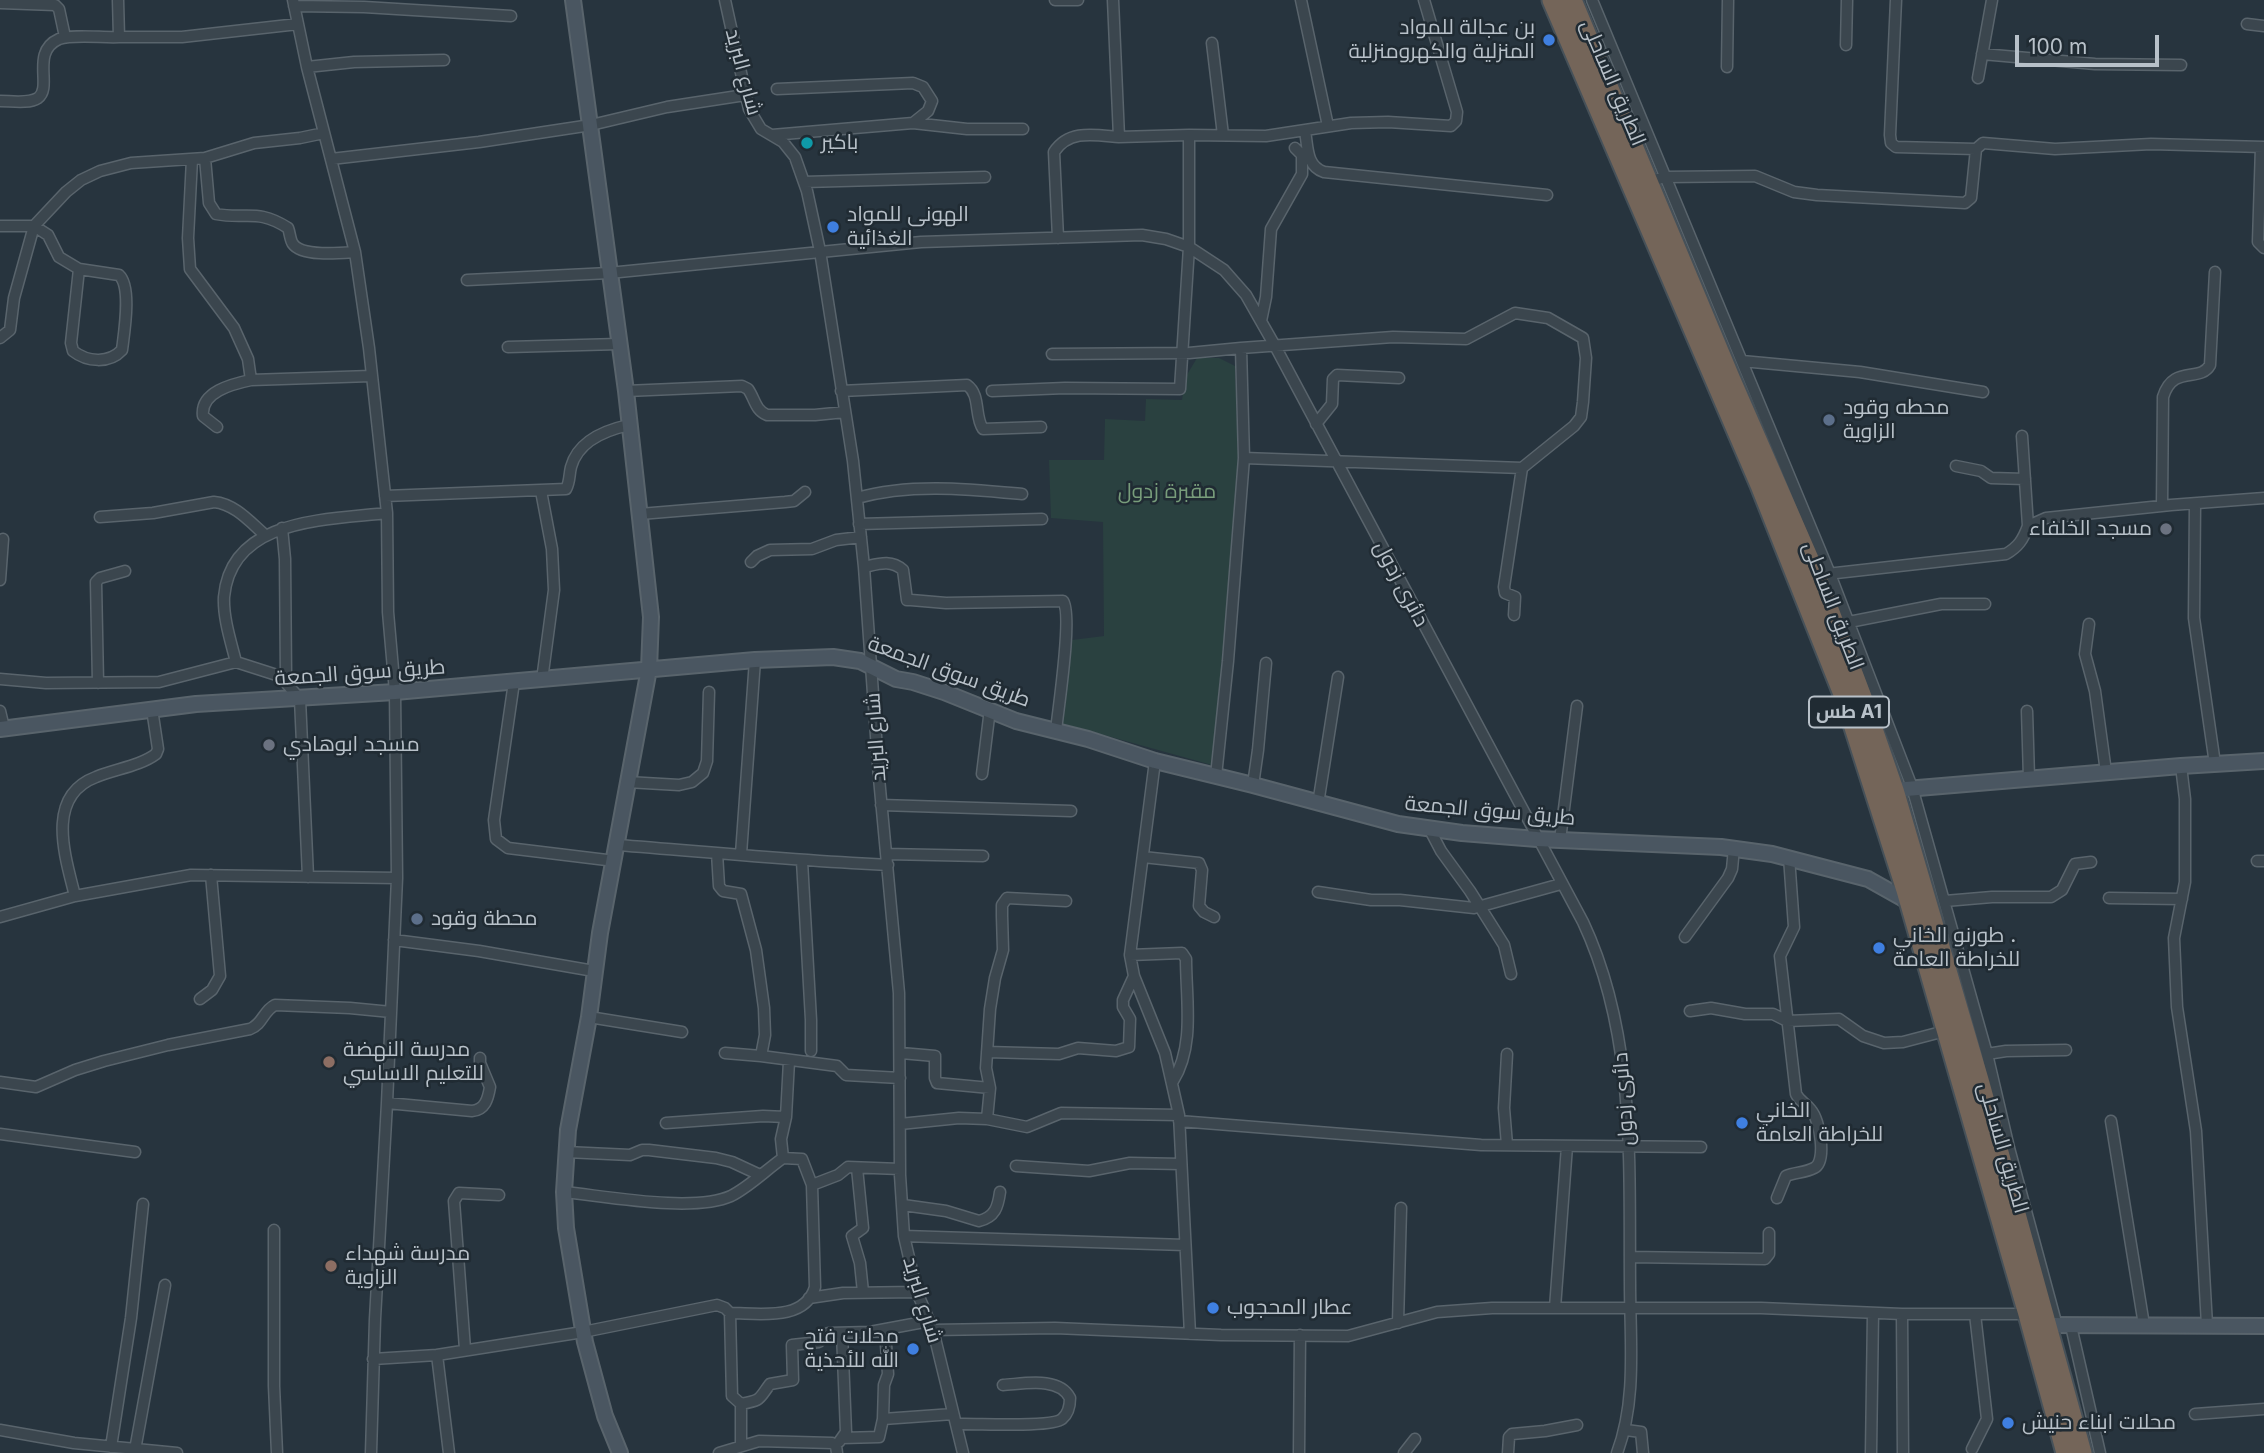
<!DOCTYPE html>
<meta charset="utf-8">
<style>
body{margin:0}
#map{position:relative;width:2264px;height:1453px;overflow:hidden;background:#27343e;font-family:Inter,sans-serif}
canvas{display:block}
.scale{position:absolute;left:2015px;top:35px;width:144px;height:32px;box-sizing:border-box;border:4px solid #b8c1c9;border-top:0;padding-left:9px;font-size:21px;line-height:24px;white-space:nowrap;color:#b8c1c9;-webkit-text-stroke:5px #202b33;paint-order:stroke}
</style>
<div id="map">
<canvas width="2264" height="1453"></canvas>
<div class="scale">100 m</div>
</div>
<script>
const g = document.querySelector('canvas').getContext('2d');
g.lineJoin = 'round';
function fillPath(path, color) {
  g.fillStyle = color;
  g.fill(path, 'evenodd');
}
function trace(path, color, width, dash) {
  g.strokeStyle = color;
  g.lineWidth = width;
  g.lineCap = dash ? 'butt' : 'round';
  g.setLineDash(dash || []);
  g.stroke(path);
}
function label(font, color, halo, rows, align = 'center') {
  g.font = font + ' Inter,Cairo,sans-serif';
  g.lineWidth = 5;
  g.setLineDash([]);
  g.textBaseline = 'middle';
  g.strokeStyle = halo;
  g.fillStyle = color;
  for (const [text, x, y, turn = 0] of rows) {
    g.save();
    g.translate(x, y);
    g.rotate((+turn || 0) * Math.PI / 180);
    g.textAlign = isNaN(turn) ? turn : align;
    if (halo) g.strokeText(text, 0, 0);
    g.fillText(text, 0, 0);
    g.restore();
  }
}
fillPath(new Path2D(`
 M 1197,358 L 1219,358 L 1235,366 L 1239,480 L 1212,765 L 1061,723 L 1072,640 L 1104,636 L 1103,522 L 1051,518 L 1049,460 L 1104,460 L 1105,419 L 1145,421 L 1146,399 L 1182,400 L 1185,378 Z`), '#2a4140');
const street = new Path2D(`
 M 293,0 L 307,67 L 355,252 L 369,348 L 387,513 L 388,612 L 395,692 L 397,878 L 387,1103 L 375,1319 L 371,1453
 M 725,0 L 749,109 L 761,129 L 783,142 L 795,157 L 807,191 L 820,251 L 853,461 L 864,567 L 879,778 L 899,993 L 900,1175 L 904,1236 L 917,1292 L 933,1330 L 963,1453
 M 1055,0 L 1078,0
 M 1113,0 L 1119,137 L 1189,135
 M 1301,0 L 1328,126
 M 1592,0 L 1830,574 L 1912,787 L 1987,1054 L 2009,1148 L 2057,1326
 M 1896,0 L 1890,135 L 1891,143 L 1896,147 L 1976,149 L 1983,143 L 2055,149 L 2151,144 L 2264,147
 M 0,3 L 55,5 L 59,9 L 65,37
 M 294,6 L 364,7 L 511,16
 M 2247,24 L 2264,26
 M 119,37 L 182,37 L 298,24
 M 1212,43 L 1223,135
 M 1846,45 L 1847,0
 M 1982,54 L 2095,64 L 2181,65
 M 307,67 L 354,62 L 444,60
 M 1727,67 L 1728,0
 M 1978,78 L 1992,0
 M 777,89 L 913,83 L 923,87 L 932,101 L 928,111 L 913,123
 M 0,101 C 11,101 29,104 38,98 C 53,87 30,52 59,39 C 72,34 104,38 119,37 L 118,0
 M 1305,131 C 1308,147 1306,166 1324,172 L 1547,195
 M 772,135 L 913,123 L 967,129 L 1023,129
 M 2261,147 L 2258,242 L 2264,248
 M 205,158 L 209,203 L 216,214 C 246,220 257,208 288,228 C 290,233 290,240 293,244 C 302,257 341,253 355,252
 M 192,159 L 188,238 L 190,269 L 234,328 L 248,359 L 251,380 L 371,376
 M 331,159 L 479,142 L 591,125 L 667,107 L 745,95
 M 1649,181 L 1666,177 L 1755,176 L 1794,192 L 1817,195 L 1965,203 L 1971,198 L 1976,149
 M 804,182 L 985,177
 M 0,226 L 34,226 L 48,235 L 59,257 L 79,269
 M 1058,238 L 1054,152 C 1069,129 1095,135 1119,137
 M 79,269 L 119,275 C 132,287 124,333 122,350 C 109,364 87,362 73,351 L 71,343 Z
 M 467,280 L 609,273 L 921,242 L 1142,235 L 1166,239 L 1189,247 L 1224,270 L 1246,295 L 1275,346 L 1583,922 C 1636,1035 1629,1162 1630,1284 C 1630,1340 1637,1400 1617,1453
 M 1261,321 L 1266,297 L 1271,229 L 1302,174 L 1302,155 L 1295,148
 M 0,338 L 10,330 L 14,298 L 34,226 L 66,192 L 81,180 L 100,171 L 131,163 L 205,158 L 254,143 L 300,138 L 324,133
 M 508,347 L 619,344
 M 1052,354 L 1189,353 L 1241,348
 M 1742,361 L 1860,372 L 1983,392
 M 626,391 L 742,386 L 748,389 C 755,399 755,410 767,415 L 815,415 L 845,412
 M 841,391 L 967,385 C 981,395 974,416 983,429 L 1041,427
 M 992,391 L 1065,388 L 1180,389 L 1189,247 L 1189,135 L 1266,136 L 1351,123 L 1388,122 L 1451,126 L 1456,121 L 1457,112 L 1424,0
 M 1316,424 L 1332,404 L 1333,379 L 1337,375 L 1399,378
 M 217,427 L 203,416 C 200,392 232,384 251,380
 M 1956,466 L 1981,471 L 1991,478 L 2025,479
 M 541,491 L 552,549 L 554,590 L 542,680
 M 385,496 L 566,489 C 570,482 569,475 571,467 C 578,441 606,430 629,425
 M 857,498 C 910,483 968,489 1022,494
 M 2195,504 L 2194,618 L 2215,764
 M 2162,506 L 2163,397 C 2173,364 2200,383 2210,365 L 2215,272
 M 640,514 L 785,502 L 794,501 L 805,492
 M 100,517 L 153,513 L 214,502 C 235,504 250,522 265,535
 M 859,524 L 1042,519
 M 2028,526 L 2046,518 L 2171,505 L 2264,498
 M 282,528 L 285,559 L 286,678
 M 751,562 L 757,556 L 770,550 L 812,549 L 836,540 L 861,537
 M 864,567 C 878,564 891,559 903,570 L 907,600 L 911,600 L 946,603 L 1063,601 C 1073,615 1058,709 1056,731
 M 1827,574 L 2006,554 C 2018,547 2023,540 2028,526 L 2022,436
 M 0,580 L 3,539
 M 1514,615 L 1515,597 L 1505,593 L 1504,587 L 1522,468
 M 1849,622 L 1941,604 L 1985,604
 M 2089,624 L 2085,654 L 2095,691 L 2106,772
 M 236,662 L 286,678 L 287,684 L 300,699 L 308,877
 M 0,679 L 46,683 L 159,682 L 236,662 C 231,642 223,618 224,597 C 231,518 326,520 387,513
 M 514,682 L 494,820 L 496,839 L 508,848 L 615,861
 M 98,683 L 96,582 L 100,578 L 125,571
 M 0,711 L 4,728
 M 2027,711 L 2029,778
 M 1155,761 L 1130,955 L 1134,976 L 1165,1053 L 1179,1115 L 1190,1334
 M 2181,766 L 2185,799 L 2185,882 L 2174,938 L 2177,1007 L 2196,1131 L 2207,1325
 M 982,774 L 990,709
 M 1216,776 L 1228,661 L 1244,458 L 1241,348 L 1393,337 L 1466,339 L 1515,313 L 1548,318 L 1583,338 L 1586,358 L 1583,402 L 1581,417 L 1574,426 L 1522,468 L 1244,458
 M 627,782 L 679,785 L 692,782 L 703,773 L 707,761 L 709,692
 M 1253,785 L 1258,750 L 1266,663
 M 1318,804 L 1338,677
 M 881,805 L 1071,811
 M 1430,830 L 1441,851 L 1470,891 L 1504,945 L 1511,974
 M 1560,840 L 1577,706
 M 618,845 C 708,852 798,861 888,865
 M 717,853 L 719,886 L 723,891 L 741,894 L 756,950 L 764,1008 L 765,1035 L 761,1056 L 837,1066 L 846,1075 L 900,1078
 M 741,854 L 755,660
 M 886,854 L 983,856
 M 1143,857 L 1199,863 L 1202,870 L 1199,906 L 1204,912 L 1214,917
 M 802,861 L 811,1020 L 811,1051
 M 2257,861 L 2264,861
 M 1318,892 L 1371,900 L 1400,900 L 1474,908 L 1561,884
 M 75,896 C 65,856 45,796 96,777 C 115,769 140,766 156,754 L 158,749 L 152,709
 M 2109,898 L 2182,899
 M 1945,901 L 1992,897 L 2051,897 L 2062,890 L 2075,864 L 2091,862
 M 0,917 L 75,896 L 191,875 L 397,878
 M 1685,937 L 1728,878 L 1732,869 L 1734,848
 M 394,940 L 479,951 L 594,971
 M 1130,955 L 1182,953 L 1186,959 C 1186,999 1195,1046 1173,1081
 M 200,999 L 212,990 L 220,976 L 211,875
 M 1690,1011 L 1711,1008 L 1745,1014 L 1773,1014 L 1787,1021 L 1839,1019 L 1863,1036 L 1884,1043 L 1903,1042 L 1945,1031
 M 589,1017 L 682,1032
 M 987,1052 L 1059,1054 L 1078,1048 L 1116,1051 L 1129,1047 L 1130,1019 L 1123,1007 L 1123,1000 L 1134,976
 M 725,1053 L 761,1056
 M 901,1053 L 935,1056 L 935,1078 L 937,1083 L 990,1088
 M 1987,1054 L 2006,1051 L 2066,1050
 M 789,1061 L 786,1117 L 781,1139 L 783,1158 L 802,1159 L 812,1185 L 838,1175 L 848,1167 L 900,1169
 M 0,1082 L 36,1087 L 75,1070 L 104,1061 L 168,1045 L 250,1029 C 263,1024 263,1011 275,1005 L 350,1008 L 391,1012
 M 387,1103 L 472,1111 C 485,1110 488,1099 490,1087 L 480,1063 L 480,1058
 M 987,1119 L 990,1088 L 986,1068 L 990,1009 L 995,978 L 1003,950 L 1002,916 L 1002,905 L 1007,898 L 1066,901
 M 1179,1121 L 1481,1145 L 1701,1147
 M 2111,1121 L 2144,1325
 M 666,1123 L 763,1116 L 786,1117
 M 900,1124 L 959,1118 L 987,1119 L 1027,1127 L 1061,1113 L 1179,1115
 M 0,1134 L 135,1152
 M 1507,1145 L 1504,1108 L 1507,1054
 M 566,1152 L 630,1155 L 642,1150 L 649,1150 L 716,1158 L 732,1162 L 760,1175
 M 1016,1166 L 1089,1171 L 1130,1163 L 1181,1164
 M 857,1168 L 863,1228 L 852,1236 L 860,1263 L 863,1292
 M 564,1192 C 605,1196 693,1213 731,1196 C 749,1187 766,1170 783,1158
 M 1777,1198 L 1786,1176 C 1795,1172 1805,1173 1814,1168 C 1827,1162 1820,1120 1811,1110 C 1806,1103 1800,1102 1796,1094 L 1780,956 L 1794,927 L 1789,857
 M 903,1205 L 946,1211 L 979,1221 C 995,1217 998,1207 1000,1192
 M 274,1230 L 274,1386 L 277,1453
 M 904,1236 L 1185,1245
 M 1630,1257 L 1765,1259 L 1769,1254 L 1769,1233
 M 809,1298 L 843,1293 L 917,1292
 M 1555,1308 L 1567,1146
 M 730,1313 C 758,1313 805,1322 815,1287 L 812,1185
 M 1902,1314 L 1903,1453
 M 1398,1323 L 1401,1208
 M 2071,1326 L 2100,1453
 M 933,1330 L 1055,1328 L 1221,1335 L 1348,1336 L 1437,1312 L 1492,1308 L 1761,1308 L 1902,1314 L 2028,1314
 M 465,1349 L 454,1201 L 459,1193 L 499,1195
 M 373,1359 L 437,1355
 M 741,1404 C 762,1400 758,1400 770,1384 L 793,1380 L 792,1345 L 819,1342 L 823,1335 L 829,1333 L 870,1332 L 929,1321
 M 2195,1414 L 2264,1409
 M 883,1419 L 884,1385 L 888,1374 L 885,1330
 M 956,1424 C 975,1423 1051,1428 1062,1419 C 1068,1414 1070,1406 1070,1398 C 1059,1376 1023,1384 1003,1385
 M 0,1430 L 74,1443 L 177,1453
 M 1626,1430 L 1641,1432 L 1643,1453
 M 842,1438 L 879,1437 L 883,1419 L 953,1414
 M 839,1442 L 846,1432 L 842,1333
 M 111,1447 L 131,1318 L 143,1204
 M 1972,1449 L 1987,1419 L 1975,1314
 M 135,1450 L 165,1285
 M 449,1453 L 437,1355 L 583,1332 L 717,1305 L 725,1308 L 730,1313 L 732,1396 L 741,1404 L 741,1445
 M 719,1453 L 759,1441 L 832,1443 L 836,1446 L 837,1453
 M 1299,1453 L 1300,1335
 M 1404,1453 L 1415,1439
 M 1508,1453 L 1509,1437 L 1512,1434 L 1545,1431 L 1577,1425
 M 1871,1453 L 1873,1313`);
const secondary = new Path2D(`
 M 573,0 L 626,391 L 651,617 L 649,669 L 600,933 L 589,1017 L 568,1130 L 564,1192 L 566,1228 L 585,1342 L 605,1416 L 620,1453
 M 0,729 L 196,704 L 395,692 L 755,660 L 833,657 L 860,661 L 896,679 L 913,682 L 944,692 L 1016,721 L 1088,739 L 1155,761 L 1253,785 L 1398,824 L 1462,833 L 1537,839 L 1721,847 L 1772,854 L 1868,879 L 1909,902
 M 1894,790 L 2181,766 L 2264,761
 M 2048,1325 L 2264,1326`);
const highway = new Path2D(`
 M 1552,0 L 1760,485 L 1845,699 L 1906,890 L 2028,1314 L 2066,1453
 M 1572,0 L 1731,380 L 1816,575 L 1862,697 L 1894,790 L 1979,1080 L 2082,1453`);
trace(street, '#59646c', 13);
trace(secondary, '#59646c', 18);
trace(highway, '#465159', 23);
trace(street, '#3b464e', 10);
trace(secondary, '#4a5661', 14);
trace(highway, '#746559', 19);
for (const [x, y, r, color] of [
 [1549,40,7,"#3f7fe0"],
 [807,143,7,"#0f9aa8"],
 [833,227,7,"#3f7fe0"],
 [1829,420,7,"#5c6f8a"],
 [2166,529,7,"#6b7280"],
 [269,745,7,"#6b7280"],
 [417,919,7,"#5c6f8a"],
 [1879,948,7,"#3f7fe0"],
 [329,1062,7,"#8d6e63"],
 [1742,1123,7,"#3f7fe0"],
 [331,1266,7,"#8d6e63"],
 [1213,1308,7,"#3f7fe0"],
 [913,1349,7,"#3f7fe0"],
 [2008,1423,7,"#3f7fe0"]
]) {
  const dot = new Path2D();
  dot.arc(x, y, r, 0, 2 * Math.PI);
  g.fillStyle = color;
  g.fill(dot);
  trace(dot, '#202b33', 2.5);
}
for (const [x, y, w] of [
 [1849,712,80]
]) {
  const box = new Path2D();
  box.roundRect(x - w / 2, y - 15.5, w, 31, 5);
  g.fillStyle = '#202b33';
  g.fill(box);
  trace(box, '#b8c1c9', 2);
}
label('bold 19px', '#b8c1c9', null, [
 ["طس A1",1849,712]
]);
label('21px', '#b8c1c9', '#202b33', [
 ["بن عجالة للمواد",1535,28,"right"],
 ["المنزلية والكهرومنزلية",1535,52,"right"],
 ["باكير",821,143],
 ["الهونى للمواد",847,215],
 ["الغذائية",847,239],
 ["محطه وقود",1843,408],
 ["الزاوية",1843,432],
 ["مسجد الخلفاء",2152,529,"right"],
 ["مسجد ابوهادي",283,745],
 ["محطة وقود",431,919],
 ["طورنو الخاني .",1893,936],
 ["للخراطة العامة",1893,960],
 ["مدرسة النهضة",343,1050],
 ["للتعليم الاساسي",343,1074],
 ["الخاني",1756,1111],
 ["للخراطة العامة",1756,1135],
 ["مدرسة شهداء",345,1254],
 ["الزاوية",345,1278],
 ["عطار المحجوب",1227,1308],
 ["محلات فتح",899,1337,"right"],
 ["الله للأحذية",899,1361,"right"],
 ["محلات ابناء حنيش",2022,1423]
], 'left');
label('21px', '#b8c1c9', '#202b33', [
 ["شارع البريد",743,72,75],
 ["الطريق الساحلى",1613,83,67],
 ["دائرى زدول",1401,584,62],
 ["الطريق الساحلى",1833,606,69],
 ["طريق سوق الجمعة",949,672,20],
 ["طريق سوق الجمعة",360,673,-4],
 ["شارع البريد",876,737,-94],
 ["طريق سوق الجمعة",1490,811,5],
 ["دائرى زدول",1624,1099,-94],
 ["الطريق الساحلى",2003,1148,74],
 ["شارع البريد",922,1300,73]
]);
label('21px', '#789d7b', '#202b33', [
 ["مقبرة زدول",1167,492]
]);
</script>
